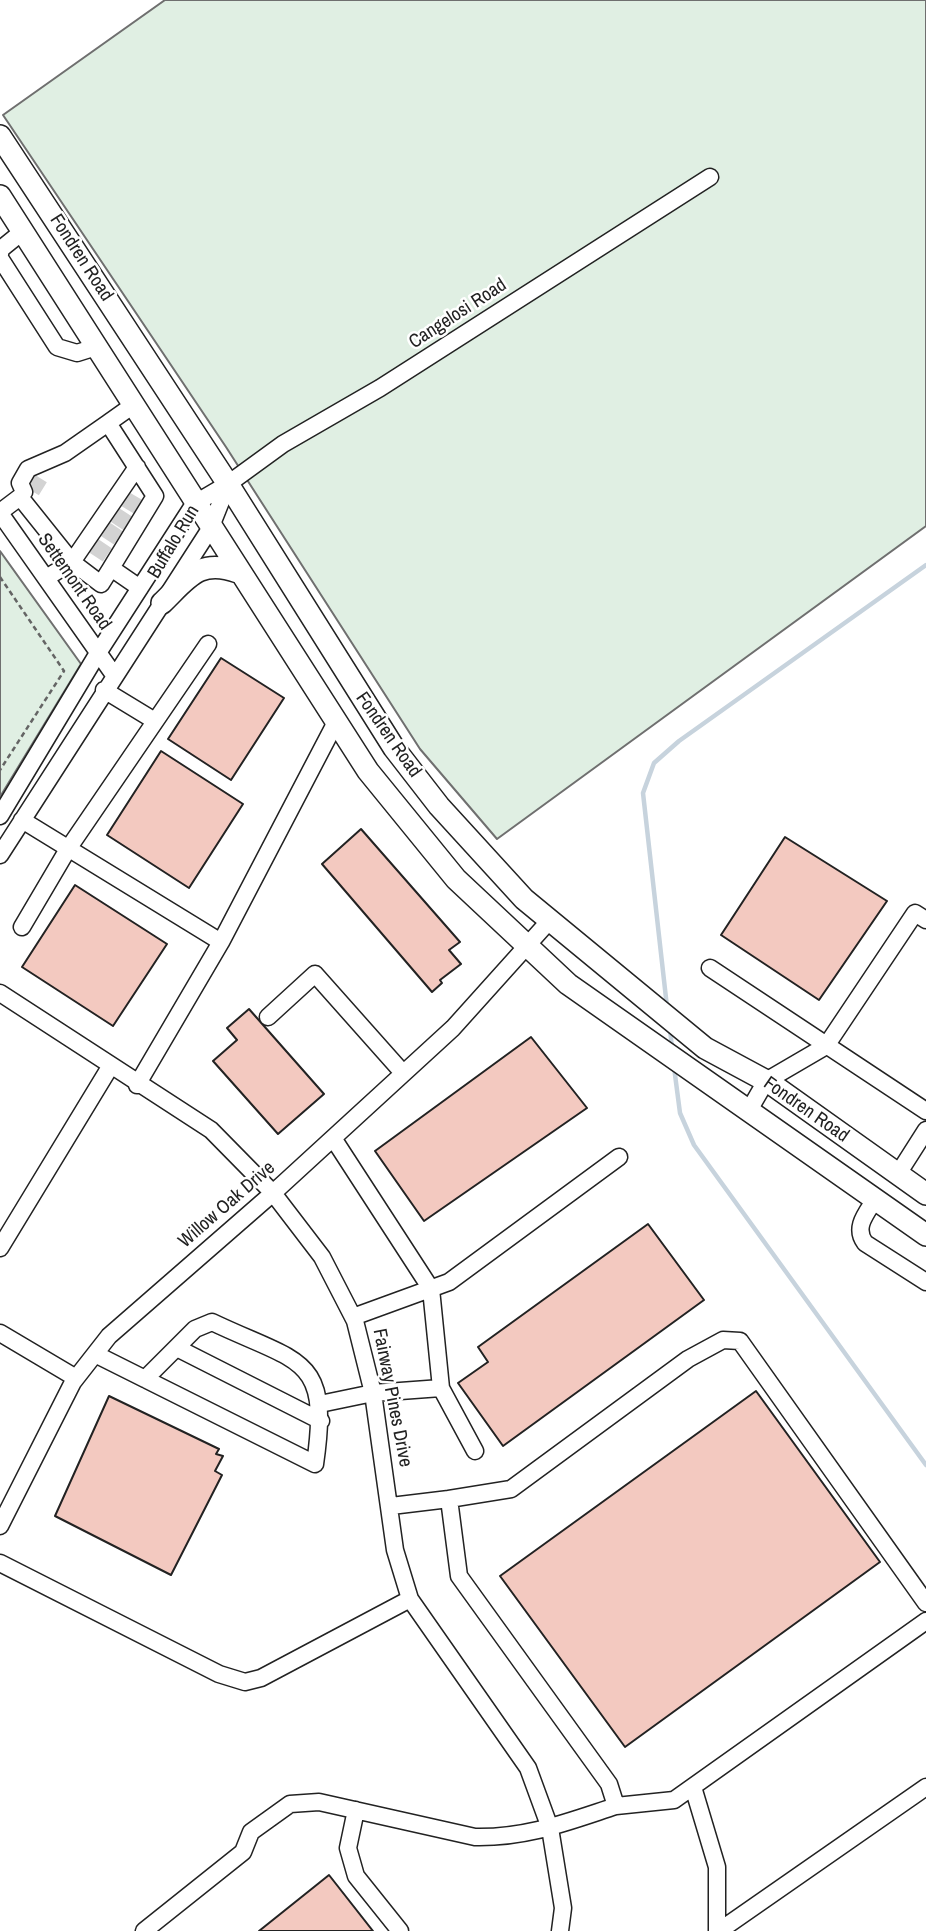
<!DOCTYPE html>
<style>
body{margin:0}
canvas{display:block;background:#fff}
</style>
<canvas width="926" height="1931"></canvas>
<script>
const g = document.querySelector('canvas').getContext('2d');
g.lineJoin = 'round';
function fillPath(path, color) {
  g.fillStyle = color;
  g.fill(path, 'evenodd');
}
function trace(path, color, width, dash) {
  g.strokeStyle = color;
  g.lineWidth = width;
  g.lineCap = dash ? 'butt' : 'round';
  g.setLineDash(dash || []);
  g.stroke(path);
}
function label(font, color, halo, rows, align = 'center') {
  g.font = font + ' "Archivo Narrow",sans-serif';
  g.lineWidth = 5;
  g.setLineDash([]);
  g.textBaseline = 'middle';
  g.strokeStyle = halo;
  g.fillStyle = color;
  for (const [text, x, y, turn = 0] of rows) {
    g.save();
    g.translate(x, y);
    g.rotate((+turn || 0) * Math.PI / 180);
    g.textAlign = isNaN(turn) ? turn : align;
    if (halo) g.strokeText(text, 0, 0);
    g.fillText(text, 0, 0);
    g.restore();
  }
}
const green = new Path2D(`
 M 165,0 L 926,0 L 926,526 L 497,839 L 420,749 L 226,447 L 3,115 Z
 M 0,551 L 81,664 L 0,797 Z`);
fillPath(green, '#e0efe3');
trace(green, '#6f6f6f', 2);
trace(new Path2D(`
 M 667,1007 L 643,793 L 654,763 L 679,741 L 926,565
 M 670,1029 L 672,1048
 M 674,1067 L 680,1113 L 694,1145 L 926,1465`), '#c7d3dd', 4.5);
const building = new Path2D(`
 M 221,658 L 284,698 L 231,780 L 168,739 Z
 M 161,751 L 243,804 L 189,888 L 107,835 Z
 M 361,829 L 460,942 L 449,950 L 461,964 L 440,980 L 442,983 L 432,992 L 322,864 Z
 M 785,837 L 887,901 L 819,1000 L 721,935 Z
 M 75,885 L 167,944 L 113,1026 L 22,967 Z
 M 249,1009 L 324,1094 L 278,1134 L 213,1061 L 237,1040 L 227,1028 Z
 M 531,1037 L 587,1108 L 424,1221 L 375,1151 Z
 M 648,1224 L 704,1300 L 503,1446 L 458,1383 L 488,1362 L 478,1347 Z
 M 756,1391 L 880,1562 L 625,1747 L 500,1576 Z
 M 109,1396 L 219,1449 L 216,1454 L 223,1456 L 215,1471 L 222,1475 L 171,1575 L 55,1516 Z
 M 329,1875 L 373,1931 L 259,1931 Z`);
fillPath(building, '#f3c9c0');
trace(building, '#222', 2);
trace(new Path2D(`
 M 32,491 L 40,478
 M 125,499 L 140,508
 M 115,515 L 129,524
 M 105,529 L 120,539
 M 94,546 L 109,556`), '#d3d3d3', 16, [16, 8]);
const minor = new Path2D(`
 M 0,254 L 1,249 L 22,232
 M 0,258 L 57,347 L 77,353 L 96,347
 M 132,406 L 108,423 L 155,496 L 111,568 L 140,588
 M 20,497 L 24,492 L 20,483 L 28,469 L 65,453 L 108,423
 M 0,512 L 20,497 L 72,562 L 137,467
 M 0,513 L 114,675
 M 46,578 L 72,562 L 101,584 L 111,568
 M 104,690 L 155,721
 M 0,816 L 98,653 L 194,504 L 228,484 L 283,444 L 380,388 L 710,177
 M 22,820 L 221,942 L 137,1085
 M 0,855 L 210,529 L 228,484
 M 22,927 L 68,849 L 208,644
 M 221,942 L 336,722
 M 710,968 L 926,1111
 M 0,993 L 211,1130 L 273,1193 L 322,1257 L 355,1321 L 373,1393 L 395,1550 L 410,1599 L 528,1768 L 550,1828 L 563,1908 L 560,1931
 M 268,1017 L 315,974 L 403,1073
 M 748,1112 L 766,1081 L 826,1046 L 915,913 L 926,920
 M 333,1138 L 431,1289 L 441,1388 L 475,1451
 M 898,1174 L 926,1130
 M 874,1201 C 865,1215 854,1228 865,1243 L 926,1282
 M 0,1248 L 110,1067
 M 353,1317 L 449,1282 L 619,1157
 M 0,1333 L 76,1378
 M 177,1348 L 321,1421
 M 95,1354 L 315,1464 C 331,1355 300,1364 212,1322 L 195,1329 L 145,1379
 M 320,1404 L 373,1393 L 441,1388
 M 449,1499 L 511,1489 L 688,1359 L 723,1340 L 740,1341 L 926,1603
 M 0,1526 L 73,1382 L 109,1336 L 273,1193 L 453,1028 L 551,919
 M 0,1563 L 219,1674 L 245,1682 L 261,1678 L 410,1599
 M 693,1787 L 717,1867 L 717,1931
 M 616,1806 L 674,1800 L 926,1621
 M 356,1810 L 348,1848 L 356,1876 L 400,1931
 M 144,1931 L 243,1852 L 251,1832 L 290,1804 L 319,1802 L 475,1837 C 527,1838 567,1822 616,1806 L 609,1784 L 459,1576 L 449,1499 L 391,1506
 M 719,1931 L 926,1787`);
const major = new Path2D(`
 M 0,136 L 228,484 L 394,748 L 439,806 L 524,899 L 705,1048 L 770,1083 L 926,1194
 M 0,196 L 368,771 L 456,879 L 568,984 L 926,1235
 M 162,603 C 188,578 199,558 238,572`);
trace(minor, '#222', 19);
trace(major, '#222', 24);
trace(new Path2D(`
 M 0,577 L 64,671 L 0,770`), '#646464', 2.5, [5, 3.5]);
trace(minor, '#fff', 16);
trace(major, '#fff', 21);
label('19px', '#222', '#fff', [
 ["Fondren Road",81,258,57],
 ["Cangelosi Road",458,314,-33],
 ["Buffalo Run",174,542,-59],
 ["Settemont Road",74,582,55],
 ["Fondren Road",388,735,55],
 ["Fondren Road",806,1110,35],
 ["Willow Oak Drive",227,1205,-41],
 ["Fairway Pines Drive",392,1398,79]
]);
</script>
